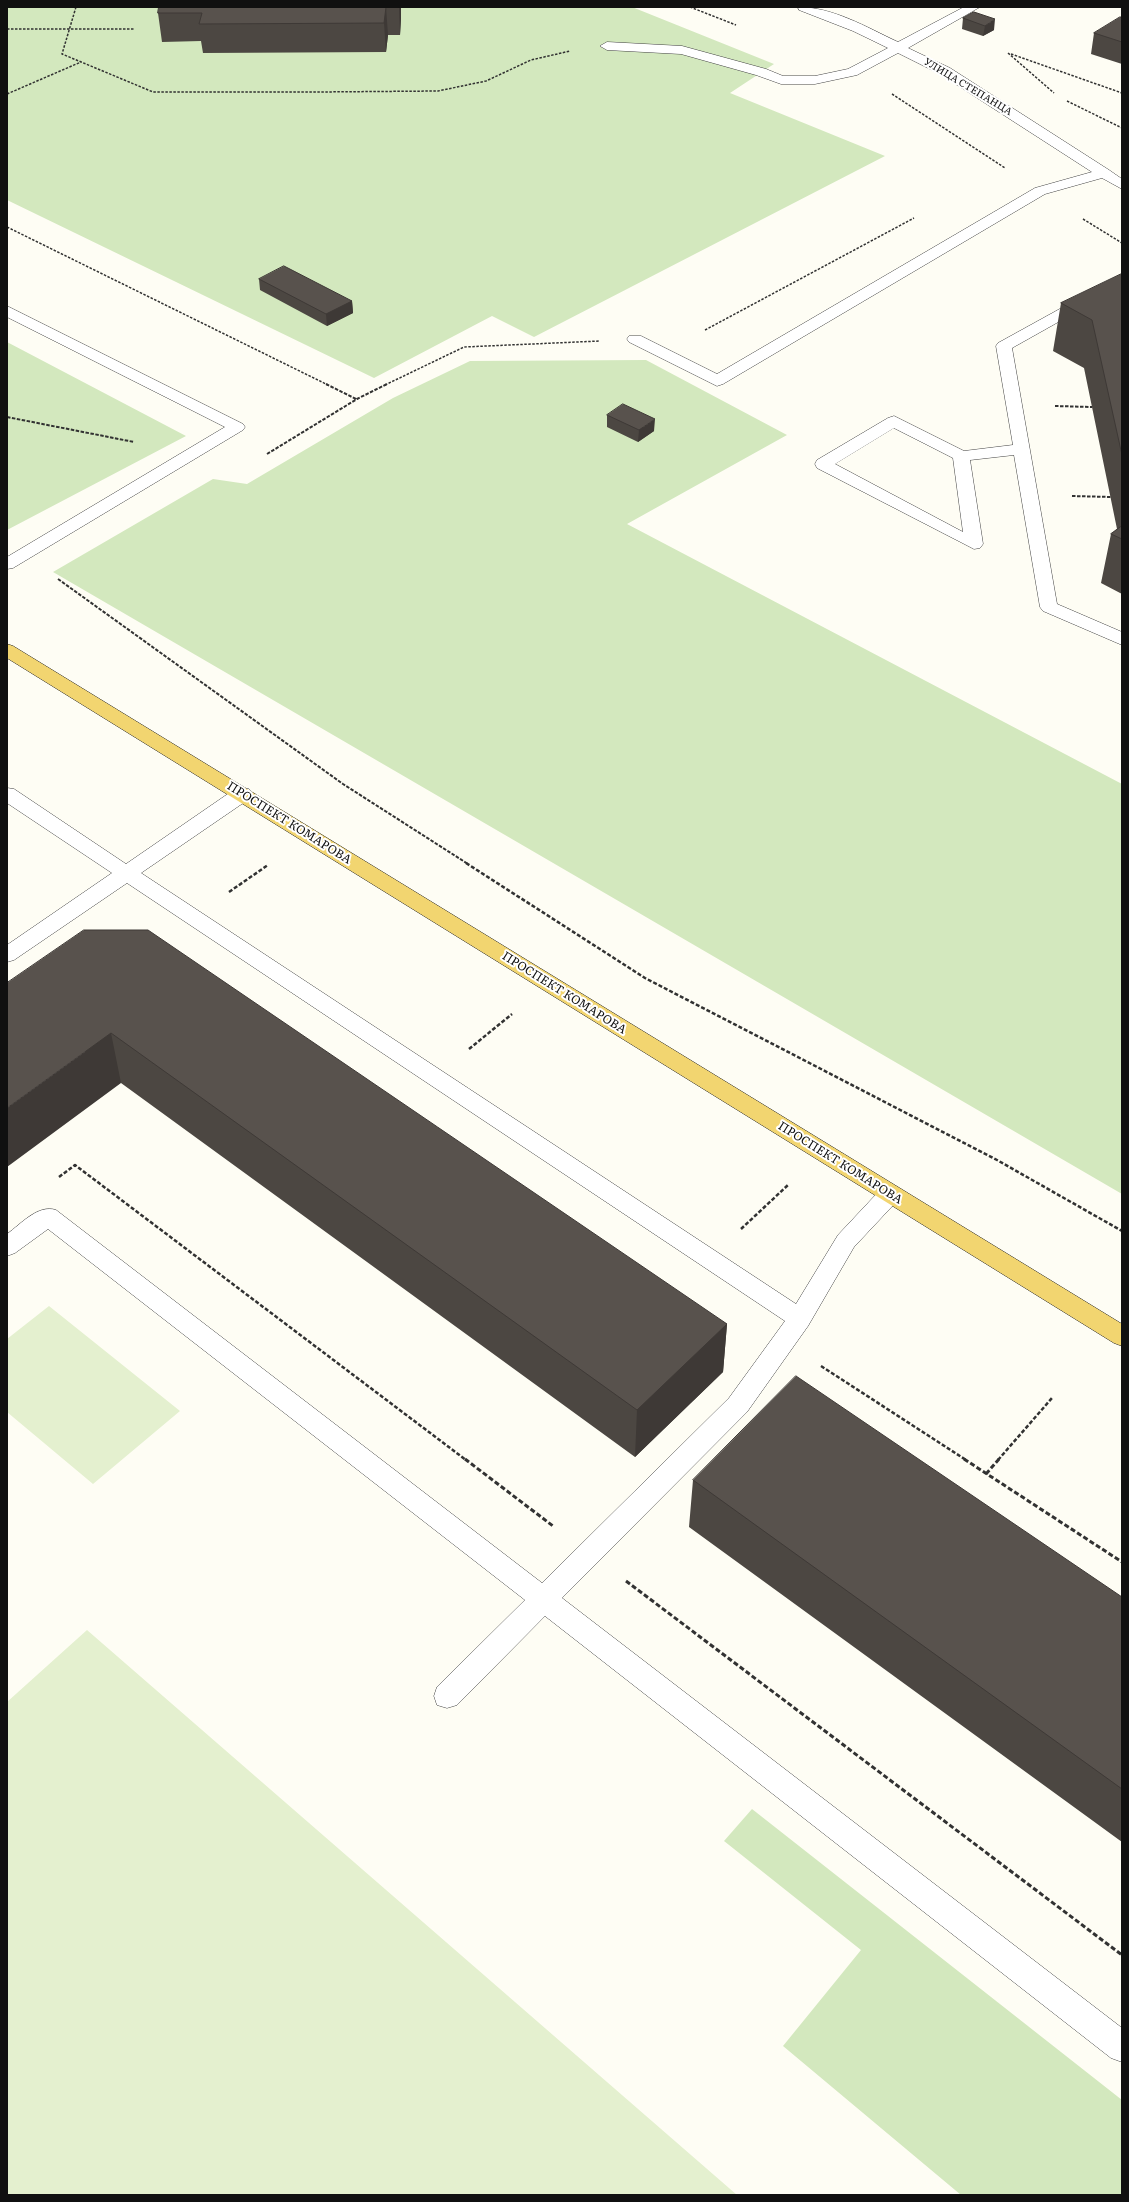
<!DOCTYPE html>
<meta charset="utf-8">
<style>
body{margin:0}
#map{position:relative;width:1129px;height:2202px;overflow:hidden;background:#fefdf4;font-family:Literata,serif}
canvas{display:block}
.frame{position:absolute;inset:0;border:8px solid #101010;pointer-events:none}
</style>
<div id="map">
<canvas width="1129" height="2202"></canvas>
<div class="frame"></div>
</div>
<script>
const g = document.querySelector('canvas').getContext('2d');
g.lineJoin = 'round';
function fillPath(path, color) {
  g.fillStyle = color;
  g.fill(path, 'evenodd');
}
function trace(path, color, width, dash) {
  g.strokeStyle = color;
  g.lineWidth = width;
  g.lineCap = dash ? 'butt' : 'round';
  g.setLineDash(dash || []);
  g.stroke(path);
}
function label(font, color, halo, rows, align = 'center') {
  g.font = font + ' Literata,serif';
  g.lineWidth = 4;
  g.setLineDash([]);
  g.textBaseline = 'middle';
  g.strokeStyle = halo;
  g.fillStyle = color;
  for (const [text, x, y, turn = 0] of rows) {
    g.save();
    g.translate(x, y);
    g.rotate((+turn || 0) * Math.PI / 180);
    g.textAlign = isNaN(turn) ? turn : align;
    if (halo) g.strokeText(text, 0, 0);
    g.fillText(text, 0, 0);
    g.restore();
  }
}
fillPath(new Path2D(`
 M 7,7 L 632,7 L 774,64 L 730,93 L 885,156 L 534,337 L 492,316 L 374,378 L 7,200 Z
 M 7,342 L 186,436 L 7,530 Z
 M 646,360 L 787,435 L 627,524 L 1122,784 L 1122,1194 L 53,572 L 213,479 L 247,484 L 393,398 L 470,361 Z
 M 752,1809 L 1122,2100 L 1122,2195 L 961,2195 L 783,2046 L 861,1950 L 724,1841 Z`), '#d3e8be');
fillPath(new Path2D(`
 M 49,1306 L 180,1411 L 93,1484 L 7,1412 L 7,1339 Z
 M 87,1630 L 737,2195 L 7,2195 L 7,1702 Z`), '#e4f0cf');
const minor = new Path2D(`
 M 798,7 C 833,7 866,27 898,42 L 964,7 L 980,7 L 908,48 L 950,68 L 1109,170 L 1122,179 L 1122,189 L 1102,178 L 1045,194 L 723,384 L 717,386 L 629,342 L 627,339 L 629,336 L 641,336 L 717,374 L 1035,188 L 1092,172 L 940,74 L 898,53 L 857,75 L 815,84 L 781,84 L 756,75 L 681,54 L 607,50 L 600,46 L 607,42 L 682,46 L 766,69 L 783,76 L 815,76 L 848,69 L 888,48 L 853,31 L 799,10 Z
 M 1122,292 L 1122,302 L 1085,307 L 1012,348 L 1057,604 L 1122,632 L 1122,645 L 1043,611 L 1040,607 L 1014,455 L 970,460 L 983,544 L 980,548 L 974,549 L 817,468 L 815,464 L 817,460 L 888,418 L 894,416 L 964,451 L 1013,445 L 996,346 L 998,343 L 1076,300 ZM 894,428 L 953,458 L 963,532 L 835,464 Z
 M 7,306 L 243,424 L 245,427 L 243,430 L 13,568 L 7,569 L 7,557 L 225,427 L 7,317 Z
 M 7,788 L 14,789 L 126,864 L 235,789 L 242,788 L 249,789 L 252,794 L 249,799 L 141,873 L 796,1304 L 838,1235 L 882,1188 L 890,1185 L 898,1188 L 901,1194 L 898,1200 L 854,1247 L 808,1326 L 747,1412 L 562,1598 L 1122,2028 L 1122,2062 L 1111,2058 L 545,1616 L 457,1705 L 447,1708 L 437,1705 L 434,1696 L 437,1687 L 525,1600 L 48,1229 L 15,1253 L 7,1256 L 7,1234 C 21,1224 38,1204 56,1210 L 542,1583 L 729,1398 L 785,1321 L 127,883 L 14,960 L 7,962 L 7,945 L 112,873 L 7,803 Z`);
const major = new Path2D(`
 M 7,644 L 13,646 L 1122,1324 L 1122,1346 L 1114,1343 L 7,658 Z`);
trace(minor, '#434343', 1);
trace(major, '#212121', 1);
trace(new Path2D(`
 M 76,7 L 62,54 L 153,92 L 317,92 L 438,91 L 486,81 L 531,60 L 570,51
 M 690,7 L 736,25
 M 7,29 L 134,29
 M 1008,53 L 1054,93
 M 1011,54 L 1122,93
 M 7,94 L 81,62
 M 892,94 L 1005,168
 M 1067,101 L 1122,128
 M 1083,219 L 1122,243
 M 7,227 L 328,385
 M 705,330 L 914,218
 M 385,385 L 464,347 L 600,341`), '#323232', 1.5, [2.5, 1.5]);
trace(new Path2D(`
 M 326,384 L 356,399
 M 1055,406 L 1092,407
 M 7,417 L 134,442
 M 267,454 L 357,399 L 387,384
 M 1072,496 L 1111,497
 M 58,579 L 343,784 L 468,864`), '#323232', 2, [3.5, 1.5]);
trace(new Path2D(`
 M 466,863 L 645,978 L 997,1160 L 1122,1231
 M 229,892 L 268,865
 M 469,1049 L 512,1014
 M 59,1177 L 75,1165 L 466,1460
 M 741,1229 L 788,1185
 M 821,1366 L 966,1460
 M 998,1460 L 1052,1398`), '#323232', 2.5, [4, 2]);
trace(new Path2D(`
 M 465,1459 L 553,1526
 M 964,1459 L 1122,1562
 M 986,1474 L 999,1459
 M 626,1581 L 1122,1955`), '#323232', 3, [5, 2.5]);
fillPath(minor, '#fff');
fillPath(major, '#f2d570');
fillPath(new Path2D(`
 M 159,7 L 401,7 L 401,18 L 400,35 L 388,35 L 386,52 L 203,53 L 201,41 L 162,42 L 158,13 Z
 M 974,12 L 994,30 L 983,36 L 962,29 L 963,18 Z
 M 1122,17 L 1122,64 L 1091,54 L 1094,33 Z
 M 1122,274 L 1122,594 L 1101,583 L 1111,534 L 1117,529 L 1084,368 L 1053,351 L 1061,303 Z
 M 259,279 L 352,301 L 353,313 L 327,326 L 260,290 Z
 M 607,415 L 654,431 L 638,442 L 607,427 Z
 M 7,983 L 727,1324 L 723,1372 L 635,1457 L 121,1083 Z
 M 693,1480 L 1122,1597 L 1122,1842 L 689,1527 Z`), '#4c4742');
fillPath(new Path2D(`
 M 386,7 L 388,35 L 386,52 L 384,23 Z
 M 399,7 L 401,7 L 401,18 L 400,35 Z
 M 995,19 L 994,30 L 983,36 L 985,26 Z
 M 352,301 L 353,313 L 327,326 L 326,314 Z
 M 655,419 L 654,431 L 638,442 L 639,430 Z
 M 111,1033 L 121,1083 L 7,1167 L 7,1108 Z
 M 727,1324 L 723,1372 L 635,1457 L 637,1410 Z`), '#3e3936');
const building = new Path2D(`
 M 159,7 L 386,7 L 384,23 L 199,24 L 202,13 L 158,13 Z
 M 974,12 L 995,19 L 985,26 L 963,18 Z
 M 1120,17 L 1122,17 L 1122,42 L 1094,33 Z
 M 284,266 L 352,301 L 326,314 L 259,279 Z
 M 1121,274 L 1122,274 L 1122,455 L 1092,320 L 1061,303 Z
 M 623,404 L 655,419 L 639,430 L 607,415 Z
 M 1122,526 L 1122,539 L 1111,534 Z
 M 84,930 L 148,930 L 727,1324 L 637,1410 L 111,1033 L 7,1108 L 7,983 Z
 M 796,1376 L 1122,1597 L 1122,1789 L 693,1480 Z`);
fillPath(building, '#58524d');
trace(building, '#3e3936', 1);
label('10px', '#101010', '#fff', [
 ["УЛИЦА СТЕПАНЦА",968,87,31]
]);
label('12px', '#101010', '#fff', [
 ["ПРОСПЕКТ КОМАРОВА",289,823,32],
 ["ПРОСПЕКТ КОМАРОВА",564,993,32],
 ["ПРОСПЕКТ КОМАРОВА",840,1163,32]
]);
</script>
